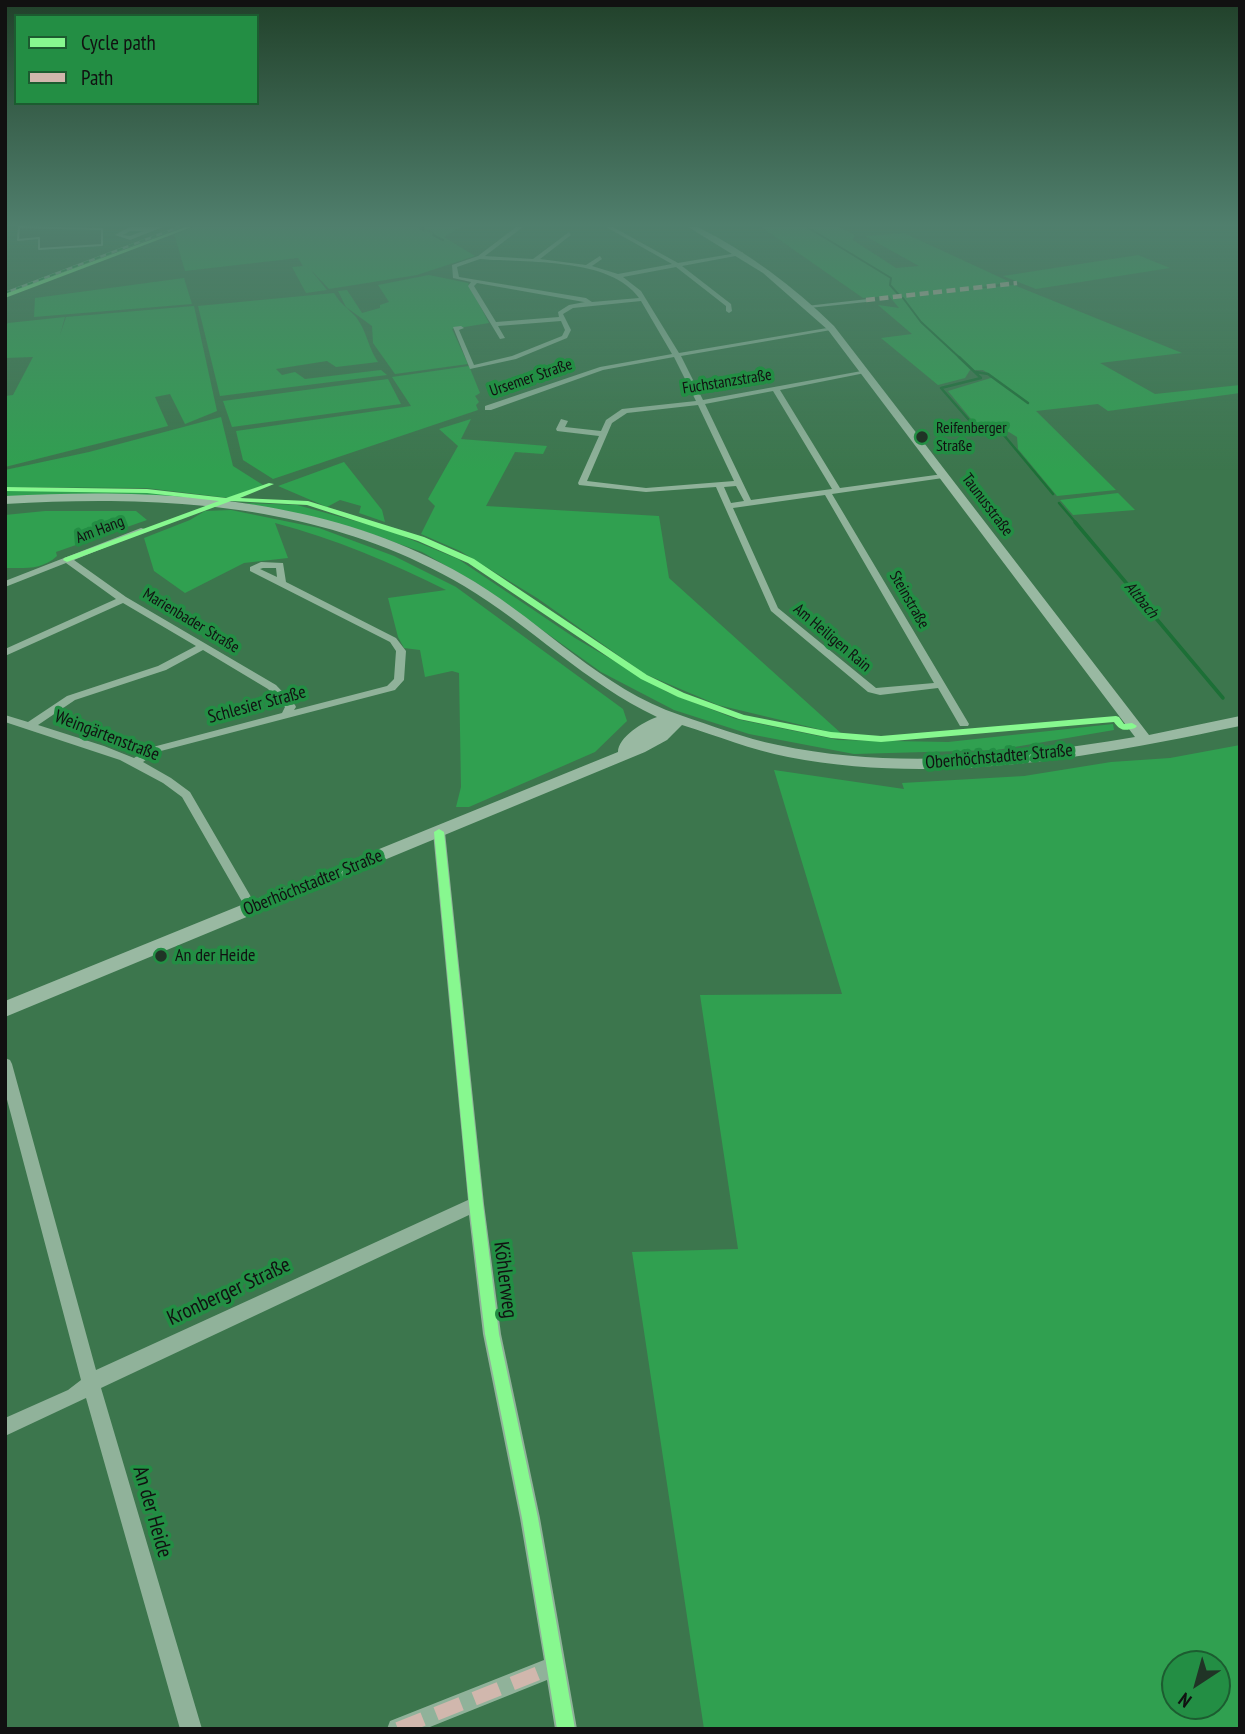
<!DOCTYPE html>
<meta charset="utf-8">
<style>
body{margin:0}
#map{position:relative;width:1245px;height:1734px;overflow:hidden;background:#3c764d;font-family:"PT Sans Narrow",sans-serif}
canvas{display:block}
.frame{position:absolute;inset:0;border:7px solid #111;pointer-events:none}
.legend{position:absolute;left:14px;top:14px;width:245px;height:91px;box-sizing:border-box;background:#238e44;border:2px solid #1c5c30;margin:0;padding:9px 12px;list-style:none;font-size:21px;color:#111}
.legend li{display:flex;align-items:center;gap:14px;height:35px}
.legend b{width:35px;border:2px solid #1c5c30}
.north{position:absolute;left:1161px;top:1650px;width:70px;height:70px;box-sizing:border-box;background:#238e44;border:2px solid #1c5c30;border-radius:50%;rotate:216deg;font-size:19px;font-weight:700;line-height:28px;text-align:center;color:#111}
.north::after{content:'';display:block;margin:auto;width:24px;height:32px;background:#203426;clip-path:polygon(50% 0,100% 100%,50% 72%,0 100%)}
</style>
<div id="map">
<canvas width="1245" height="1734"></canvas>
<div class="frame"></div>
<ul class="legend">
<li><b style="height:9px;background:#87f88f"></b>Cycle path</li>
<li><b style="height:9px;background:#d1b7ad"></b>Path</li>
</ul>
<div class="north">N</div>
</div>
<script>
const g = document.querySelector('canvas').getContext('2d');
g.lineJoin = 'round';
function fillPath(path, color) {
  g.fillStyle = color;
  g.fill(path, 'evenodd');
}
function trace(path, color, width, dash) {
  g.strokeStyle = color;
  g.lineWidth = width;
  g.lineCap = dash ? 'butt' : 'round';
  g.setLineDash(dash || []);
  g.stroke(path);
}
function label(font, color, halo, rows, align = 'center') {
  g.font = font + ' "PT Sans Narrow",sans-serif';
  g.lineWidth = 7;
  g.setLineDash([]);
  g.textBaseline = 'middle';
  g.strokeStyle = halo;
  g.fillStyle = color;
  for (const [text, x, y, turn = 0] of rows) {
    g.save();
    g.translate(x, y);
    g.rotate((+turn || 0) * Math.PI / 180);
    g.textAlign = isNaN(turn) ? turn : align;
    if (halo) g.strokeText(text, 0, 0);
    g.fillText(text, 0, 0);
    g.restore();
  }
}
fillPath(new Path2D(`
 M 194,227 L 417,227 L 435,234 L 423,227 L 461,227 L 444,237 L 475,256 L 417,275 L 329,289 L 310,269 L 327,290 L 306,293 L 292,267 L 303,266 L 298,258 L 185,271 L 174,234 Z
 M 761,227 L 839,227 L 855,235 L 853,240 L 896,268 L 919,266 L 865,236 L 904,233 L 1010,282 L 966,290 L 1014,285 L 1182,353 L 1100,363 L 1155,394 L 1240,385 L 1240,393 L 1108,411 L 1098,404 L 1036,411 L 1116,490 L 1057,496 L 1018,449 L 1017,437 L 1009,432 L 976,425 L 948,391 L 994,377 L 983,370 L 970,370 L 965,378 L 938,385 L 881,338 L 912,334 L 878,305 L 899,308 L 889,296 L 863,298 Z
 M 1138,255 L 1170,268 L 1036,289 L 1003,276 Z
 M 429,275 L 468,283 L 489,323 L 452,329 L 468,364 L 395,374 L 373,343 L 372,326 L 346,307 L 338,291 L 347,290 L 362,313 L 380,308 L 380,305 L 389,302 L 378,285 Z
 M 184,278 L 192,304 L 34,317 L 35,298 Z
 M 334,293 C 341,305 348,308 356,317 C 367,331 368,348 378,362 L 336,367 L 327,361 L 276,369 L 282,375 L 295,372 L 305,379 L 381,370 L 387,375 L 220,396 L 198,306 Z
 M 194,306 L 217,411 L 185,424 L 170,394 L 155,397 L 168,426 L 5,467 L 5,396 L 13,395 L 33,357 L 5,358 L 5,326 L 8,323 L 65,317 L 60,335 L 66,317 Z
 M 469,366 L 480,393 L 475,396 L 479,402 L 476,405 L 478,410 L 273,479 L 243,460 L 236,431 L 411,406 L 392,377 Z
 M 388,379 L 401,404 L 232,427 L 223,401 Z
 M 221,417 L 233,466 L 263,485 L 229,498 L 146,488 L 5,487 L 5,470 L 89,452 Z
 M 471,419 L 461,439 L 547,446 L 543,454 L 515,452 L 486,506 L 659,516 L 669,578 L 843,735 L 718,705 L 645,674 L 537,598 L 460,551 L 421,534 L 435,506 L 428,499 L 458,446 L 439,429 Z
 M 344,462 L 382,510 L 385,522 L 359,513 L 361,506 L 340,500 L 327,507 L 278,486 Z
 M 5,490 L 147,491 L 222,500 L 5,497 Z
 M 1118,493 L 1135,510 L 1073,515 L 1060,500 Z
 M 245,503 L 297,505 L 388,530 L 458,559 L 575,638 L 667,692 L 736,719 L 838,740 L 948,742 L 1113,724 L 1114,730 L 997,750 L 854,754 L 749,734 L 674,710 L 601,672 L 478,584 L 422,552 L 360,530 Z
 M 231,510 L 319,528 L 394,556 L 456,587 L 623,709 L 627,721 L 595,752 L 469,807 L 456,807 L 461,787 L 459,673 L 452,671 L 425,677 L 420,650 L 404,648 L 398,637 L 388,598 L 446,590 C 390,562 335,539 275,523 L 288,558 L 244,563 L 185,593 L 154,571 L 144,538 L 190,520 L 205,511 Z
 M 45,511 L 136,511 L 147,520 L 56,552 L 57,556 C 42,570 25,568 5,568 L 5,515 Z
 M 1240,745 L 1240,1729 L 704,1729 L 632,1252 L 738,1249 L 700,995 L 842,994 L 774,770 L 904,789 L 902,783 L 1024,776 L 1111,762 L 1170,758 ZM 1175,1664 L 1217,1664 L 1217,1706 L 1175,1706 Z`), '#30a050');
trace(new Path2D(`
 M 418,227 L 424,231
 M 807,227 L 891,278 L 890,285 L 899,295
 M 433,235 L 443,240
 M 903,298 L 921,322 L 961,359`), '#1c6f36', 2);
trace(new Path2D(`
 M 959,357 L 981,378 L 941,388 L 976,428 L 1003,434 L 1053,494
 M 976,372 L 988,374 L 1028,403
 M 1059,503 L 1077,524`), '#1c6f36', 2.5);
trace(new Path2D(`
 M 1075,522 L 1223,698`), '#1c6f36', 3.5);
const building = new Path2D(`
 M 19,227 L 102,229 L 102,245 L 39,249 L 39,238 L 18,240 Z`);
fillPath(building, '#3e5c47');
trace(building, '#98b8a1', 2);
fillPath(new Path2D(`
 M 129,227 L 163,227 L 130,240 L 115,235 ZM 130,231 L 143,231 L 130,236 L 123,235 Z
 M 516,227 L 523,227 L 485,256 L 533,259 L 569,232 L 571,235 L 540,259 L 586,265 L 600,256 L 602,259 L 592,266 L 618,274 L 672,264 L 606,227 L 613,227 L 678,263 L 743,252 L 741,255 L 682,266 L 731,304 L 732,311 L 729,313 L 726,311 L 726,306 L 676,267 L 623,277 L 641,291 L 679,353 L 833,327 L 834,328 L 831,330 L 681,356 L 703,400 L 867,370 L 867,372 L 865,373 L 780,390 L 840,488 L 943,474 L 947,476 L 943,478 L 832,494 L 969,724 L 968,726 L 960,726 L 938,688 L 880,695 L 868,692 L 771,611 L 716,487 L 646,492 L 579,485 L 578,483 L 599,436 L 557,431 L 556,429 L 561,419 L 568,421 L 565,427 L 601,431 L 606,420 L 622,409 L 696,401 L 674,357 L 603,370 L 491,410 L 485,410 L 485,406 L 600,367 L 672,354 L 641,301 L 573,308 L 563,314 L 571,330 L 567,338 L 516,359 L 470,369 L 453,327 L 461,326 L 464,328 L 459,330 L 474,365 L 512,356 L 562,336 L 565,330 L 561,321 L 498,326 L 505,338 L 500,339 L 468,286 L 471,282 L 453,278 L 452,265 L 478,256 ZM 480,259 C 527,263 610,257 639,298 L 592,302 L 586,298 L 459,277 L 457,267 ZM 477,283 L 584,302 L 585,302 L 569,305 L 558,312 L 559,317 L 496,322 L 474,286 ZM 773,391 L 832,489 L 751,500 L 705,404 ZM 698,405 L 734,481 L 646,488 L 587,481 L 612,423 L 627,413 ZM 736,486 L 744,501 L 731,503 L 724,487 ZM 825,495 L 934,683 L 876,688 L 778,608 L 733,508 Z
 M 868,299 L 866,302 L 809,308 L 806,306 Z
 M 141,528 L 148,530 L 74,560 L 126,597 L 276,685 L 295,705 L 296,707 L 294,710 L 387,686 L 394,679 L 396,651 L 390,642 L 250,571 L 250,567 L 261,562 L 283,563 L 286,582 L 396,638 L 406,651 L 404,680 L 395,690 L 157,752 L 143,762 L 171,778 L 190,792 L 258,909 L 256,912 L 248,912 L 182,797 L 163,783 L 120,760 L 5,722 L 5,715 L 28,722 L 67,696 L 158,666 L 196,646 L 123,603 L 5,656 L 5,649 L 116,599 L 66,563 L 5,587 L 5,581 ZM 263,568 L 276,568 L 277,577 L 260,569 ZM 203,650 L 268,689 L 285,707 L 282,713 L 149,748 L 134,758 L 104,746 L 38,725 L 75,700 L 166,670 Z
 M 439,828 L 445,832 L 484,1204 L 501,1334 L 540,1518 L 577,1729 L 555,1729 L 547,1680 L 425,1729 L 387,1729 L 390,1721 L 544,1660 L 520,1518 L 483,1334 L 469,1215 L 101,1388 L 202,1729 L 180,1729 L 86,1398 L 5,1436 L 5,1418 L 68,1390 L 81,1380 L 5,1092 L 5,1058 L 10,1060 L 12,1064 L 96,1370 L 468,1200 L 433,832 Z`), '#90b29a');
fillPath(new Path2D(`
 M 688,227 L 698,227 C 749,253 793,286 834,326 L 1149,735 L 1240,716 L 1240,726 C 1091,757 940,786 788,757 C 751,750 718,736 682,725 L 667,740 L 645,752 L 5,1017 L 5,1001 L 618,752 C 618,737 643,722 657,717 C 585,683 531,626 464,586 C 323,503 164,495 5,504 L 5,496 C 166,488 333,496 475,582 C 544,624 602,689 680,715 C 712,726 744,738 778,745 C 897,770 1016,757 1135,737 L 828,330 L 763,273 Z`), '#99b9a2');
const rail = new Path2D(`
 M 5,293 L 179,227`);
trace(rail, '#90b29a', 2.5);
trace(rail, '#238e44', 2, [6]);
trace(new Path2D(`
 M 866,300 L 1017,283`), '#d1b7ad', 4.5, [9, 4.5]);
trace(new Path2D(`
 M 398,1729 L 556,1666`), '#d1b7ad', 14, [27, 14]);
fillPath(new Path2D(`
 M 185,227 L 192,227 L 5,298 L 5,294 Z
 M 269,483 L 274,484 L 240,498 L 308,501 L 424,537 L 474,559 L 647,675 L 684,693 L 744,715 L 831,732 L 881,736 L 1116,716 L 1119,717 L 1124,724 L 1132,723 L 1137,726 L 1135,728 C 1125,731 1120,731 1114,722 L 881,742 L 831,738 L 739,719 L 678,697 L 641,679 L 468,563 L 418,541 L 307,505 L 231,501 L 67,562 L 63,560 L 64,558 L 219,501 L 147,493 L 5,491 L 5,487 L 147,489 L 226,498 Z
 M 439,829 L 444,832 L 483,1204 L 499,1334 L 538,1518 L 575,1729 L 557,1729 L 522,1518 L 485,1334 L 469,1204 L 434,832 Z`), '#87f88f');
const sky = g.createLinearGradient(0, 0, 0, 470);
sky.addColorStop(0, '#21412a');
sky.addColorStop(0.48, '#507f6d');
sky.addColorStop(1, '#507f6d00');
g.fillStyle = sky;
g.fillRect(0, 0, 1245, 470);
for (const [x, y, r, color] of [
 [922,437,7,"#203426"],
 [161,956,7,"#203426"]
]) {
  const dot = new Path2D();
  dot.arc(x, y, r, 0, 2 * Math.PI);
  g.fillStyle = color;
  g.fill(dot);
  trace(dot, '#238e44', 2.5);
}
label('16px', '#111', '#238e44', [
 ["Ursemer Straße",531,378,-19],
 ["Fuchstanzstraße",727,382,-9],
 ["Taunusstraße",987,505,53],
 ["Am Hang",100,530,-21],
 ["Steinstraße",909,600,60],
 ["Marienbader Straße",191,621,31],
 ["Am Heiligen Rain",832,638,40]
]);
label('16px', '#111', '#238e44', [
 ["Reifenberger",936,428],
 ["Straße",936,446]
], 'left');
label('italic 16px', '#111', '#238e44', [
 ["Altbach",1141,600,50]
]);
label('18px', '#111', '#238e44', [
 ["Schlesier Straße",257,705,-15],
 ["Weingärtenstraße",107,736,21],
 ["Oberhöchstadter Straße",999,757,-5],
 ["Oberhöchstadter Straße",313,883,-22]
]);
label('18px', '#111', '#238e44', [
 ["An der Heide",175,956]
], 'left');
label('21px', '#111', '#238e44', [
 ["Köhlerweg",505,1280,83],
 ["Kronberger Straße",229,1292,-25],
 ["An der Heide",152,1512,74]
]);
</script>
